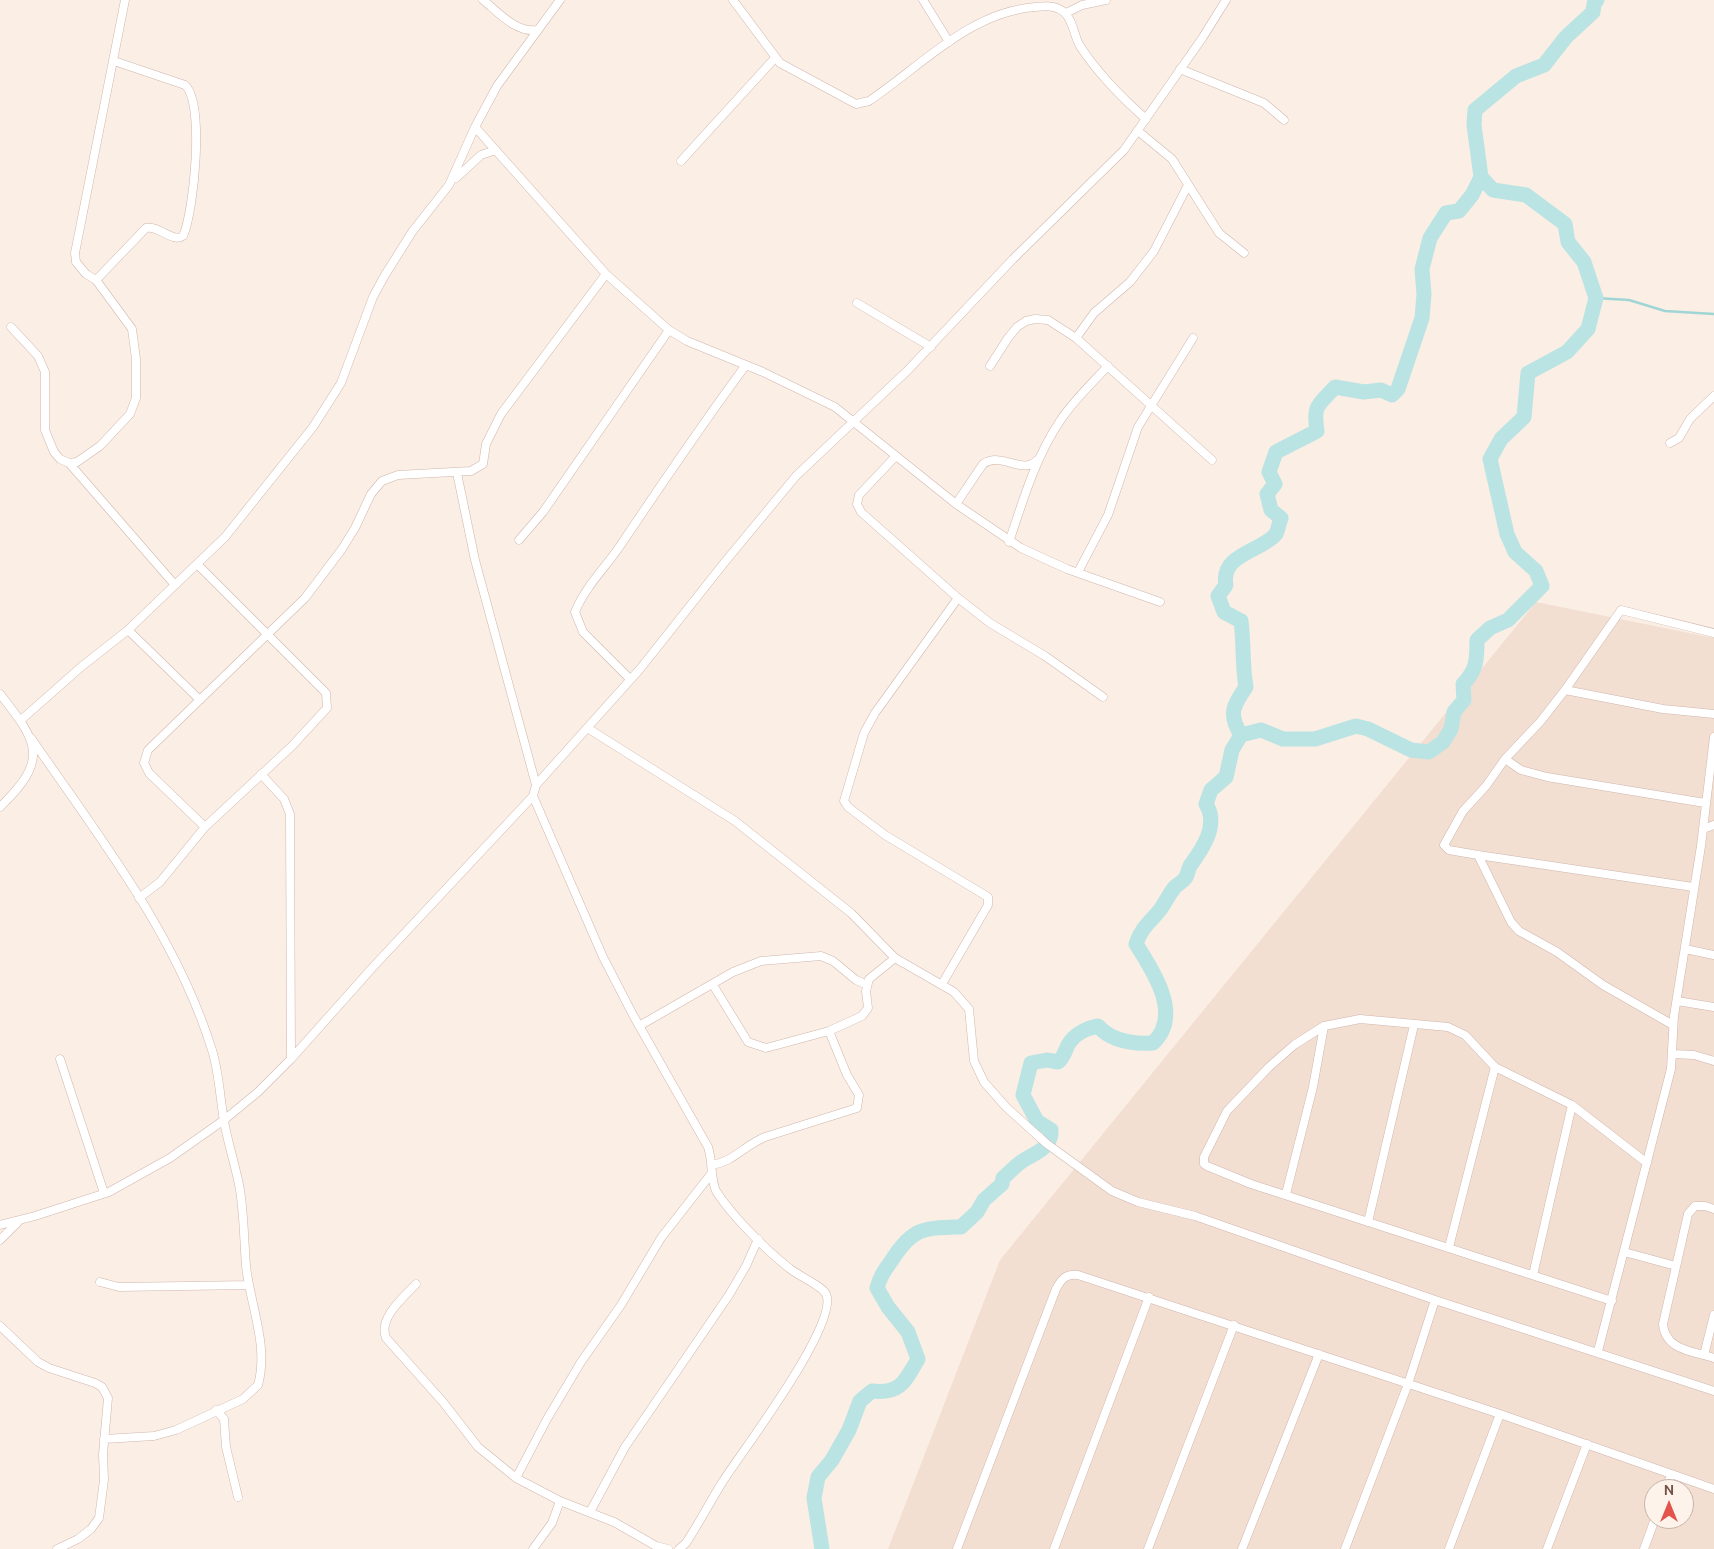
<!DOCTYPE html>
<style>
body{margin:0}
#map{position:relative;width:1714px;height:1549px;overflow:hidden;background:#fbeee4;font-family:Ubuntu,sans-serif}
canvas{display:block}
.north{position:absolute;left:1644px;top:1479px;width:50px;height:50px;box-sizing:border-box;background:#fef3ea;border:1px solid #c6b3aa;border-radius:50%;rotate:0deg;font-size:14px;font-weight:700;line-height:20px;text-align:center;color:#73524a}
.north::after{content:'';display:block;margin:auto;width:18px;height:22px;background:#e2534c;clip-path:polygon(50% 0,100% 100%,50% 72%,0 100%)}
</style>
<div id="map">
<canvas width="1714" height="1549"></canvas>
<div class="north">N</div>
</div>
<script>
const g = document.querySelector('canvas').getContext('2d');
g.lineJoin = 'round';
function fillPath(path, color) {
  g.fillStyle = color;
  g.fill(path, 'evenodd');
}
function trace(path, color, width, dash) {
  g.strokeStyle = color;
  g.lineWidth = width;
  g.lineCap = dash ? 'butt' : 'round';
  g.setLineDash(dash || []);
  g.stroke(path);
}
fillPath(new Path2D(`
 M 1536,602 L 1714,638 L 1714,1549 L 888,1549 L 1000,1260 ZM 1654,1489 L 1684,1489 L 1684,1519 L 1654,1519 Z`), '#f3ded2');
trace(new Path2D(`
 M 1596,298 L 1629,300 L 1665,311 L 1714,314`), '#9fd6d5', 2.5);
trace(new Path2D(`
 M 1241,735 C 1228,714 1233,706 1246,687 C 1242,664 1244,644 1241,621 L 1224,612 L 1218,596 L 1226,585 C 1220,554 1261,552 1276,534 C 1278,530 1279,523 1281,518 L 1271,510 L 1267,494 L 1275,484 L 1269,472 L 1276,452 L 1317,431 C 1313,404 1318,406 1335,387 L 1364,392 L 1381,390 L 1392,395 L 1398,389 L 1422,318 L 1424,294 L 1422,269 L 1430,238 L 1446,213 L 1459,211 L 1472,195 L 1481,177
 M 822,1549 L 814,1498 L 818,1477 L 832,1460 L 849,1430 L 860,1401 L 872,1391 C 900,1394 905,1382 918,1359 L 908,1332 L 888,1307 L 877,1288 C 880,1276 885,1270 892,1260 C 913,1227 924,1228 961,1227 L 977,1212 L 984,1200 L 1002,1184 L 1003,1178 C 1009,1173 1014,1167 1021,1162 C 1034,1153 1052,1149 1051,1130 L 1037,1121 L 1023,1095 L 1031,1063 L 1047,1060 L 1058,1062 C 1064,1057 1065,1051 1068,1045 C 1074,1034 1087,1028 1098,1026 C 1111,1041 1134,1044 1153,1043 C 1183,1015 1153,971 1136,944 C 1141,928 1150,922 1160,910 C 1165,903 1169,894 1175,887 C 1178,884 1184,881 1186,877 C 1188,874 1188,870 1190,866 C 1203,848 1219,825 1206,804 L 1211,790 L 1226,777 L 1232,750 L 1241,735 L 1261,730 L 1283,739 L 1315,739 L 1356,726 L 1368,729 L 1411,750 L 1429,752 L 1443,742 L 1451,729 L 1454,712 L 1464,700 L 1463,684 C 1477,670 1477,659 1477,640 L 1490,628 L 1508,620 L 1542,586 L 1536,571 L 1515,552 L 1507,534 L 1490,459 L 1501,439 L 1524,417 L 1528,373 L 1567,352 L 1588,329 L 1596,298 L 1584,262 L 1568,242 L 1565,224 L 1526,195 L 1493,190 L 1481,177 L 1474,125 L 1475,110 L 1516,76 L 1544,65 L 1566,37 L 1593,12 L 1594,4 L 1597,0`), '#b9e4e3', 15);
const minor = new Path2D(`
 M 483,0 C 498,12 516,33 537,30
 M 733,0 L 780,63 L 856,104 L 869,101 C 921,66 970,12 1035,7 C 1045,6 1055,5 1064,12 C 1073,20 1074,36 1080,46 C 1097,72 1122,98 1146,119
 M 923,0 L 949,42
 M 1066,13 L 1082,5 L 1106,0
 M 1180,69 L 1264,103 L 1284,120
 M 475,127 L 606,274 L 669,330 L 687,341 L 763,372 L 835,407 L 956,504 L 1021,548 L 1067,569 L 1160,602
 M 1138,131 L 1172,159 L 1219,233 L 1244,253
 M 681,161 L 775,58
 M 456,178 L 481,155 L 496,150
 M 96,280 L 146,228 C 159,225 172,243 183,236 C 194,212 205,103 185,85 L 114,61
 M 857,303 L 931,347
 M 11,327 L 38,356 L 45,372 L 45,430 L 54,452 L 60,459 L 69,463 L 77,462 L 100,446 L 130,414 L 136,398 L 136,359 L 132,329 L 96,280 L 86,274 L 76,262 L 75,253 L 125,0
 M 1076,338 L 1094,313 L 1130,282 L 1154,251 L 1188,185
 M 990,366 L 1008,338 L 1017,327 L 1026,321 L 1035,319 L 1048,320 L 1076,338 L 1212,460
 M 1670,443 L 1679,438 L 1690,419 L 1714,396
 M 895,457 L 859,495 L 857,504 L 861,512 L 958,598 L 990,623 L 1045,656 L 1103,697
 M 69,463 L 175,585
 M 457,473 L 475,560 L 536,785
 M 956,504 L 983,464 C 1002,451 1022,476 1037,460
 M 519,540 L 543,512 L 669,330
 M 1009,542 C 1023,501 1035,458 1060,421 C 1073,401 1091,384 1108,366
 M 1078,572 L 1108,515 L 1138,427 L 1193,338
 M 128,630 L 200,700
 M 630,679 L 583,632 L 575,612 C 585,587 605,568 620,546 C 661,485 702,424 746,365
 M 1565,690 L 1663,709 L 1714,714
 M 0,694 C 39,743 49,760 0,807
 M 21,720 L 81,667 L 128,630 L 225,537 L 313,427 L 341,383 L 373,297 L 385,275 L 412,232 L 449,185 L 475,127 L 497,86 L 560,0
 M 589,729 L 735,821 L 851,913 L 895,958 L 954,992 L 969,1009 L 974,1061 L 984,1082 L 1006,1107 L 1047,1144 L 1112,1191 L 1138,1202 L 1195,1216 L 1435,1300 L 1714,1391
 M 31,738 C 99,837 176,934 212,1050 C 219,1072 220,1098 224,1121 C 228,1144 236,1167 240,1190 C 244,1215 244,1241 246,1266 C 250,1304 269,1346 258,1385 L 243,1399 L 176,1430 L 154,1436 L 104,1439
 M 1505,759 L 1521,770 L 1547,777 L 1705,803
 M 261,774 L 284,799 L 290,814 L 291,1059
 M 533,796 L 603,957 L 633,1015 L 708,1147 C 713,1162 710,1177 716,1191 C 732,1216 766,1250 789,1268 C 797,1275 822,1286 826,1294 C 840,1323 741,1453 723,1481 C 710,1502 699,1523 686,1543 L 679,1549
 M 205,827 L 149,773 L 144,763 L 148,750 L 305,598 L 342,549 L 355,528 L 371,494 L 382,481 L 398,475 L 471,471 L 483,464 L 486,444 L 501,414 L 606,274
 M 1703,829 L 1714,825
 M 1478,855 L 1511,922 L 1519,931 L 1557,952 L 1603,985 L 1673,1025
 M 1693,887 L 1478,855 L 1449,850 L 1444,845 L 1463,811 L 1486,786 L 1505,759 L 1540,722 L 1565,690 L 1621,610 L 1714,633
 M 139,898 L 160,882 L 205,827 L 292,746 L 327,708 L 326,693 L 197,564
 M 1685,949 L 1714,955
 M 942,984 L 988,905 L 988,897 L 885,835 L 848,807 L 844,801 L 864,733 L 875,713 L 958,598
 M 713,985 L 748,1042 L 766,1048 L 829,1031 L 862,1016 L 868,1008 L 866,991 L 869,979 L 895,958
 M 1677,1001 L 1714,1007
 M 639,1026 L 733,972 L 761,961 L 821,956 L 833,961 L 856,980 L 867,985
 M 1673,1054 L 1694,1055 L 1714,1061
 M 60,1059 L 104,1193
 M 712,1165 C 733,1162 745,1145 765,1137 L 857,1108 L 859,1095 L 847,1075 L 829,1031
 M 1286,1194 L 1313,1087 L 1324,1026
 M 1714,1209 L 1705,1206 L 1695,1206 L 1688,1214 L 1663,1324 C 1665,1350 1692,1351 1714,1358
 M 1368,1222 L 1414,1025
 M 0,1225 L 35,1216 L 109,1192 L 170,1158 L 224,1120 L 258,1092 L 291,1059 L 373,967 L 533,796 L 536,785 L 640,669 L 724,563 L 796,476 L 908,370 L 1013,259 L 1124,150 L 1203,37 L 1226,0
 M 0,1240 L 18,1222
 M 1449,1247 L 1495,1067
 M 1624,1252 L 1676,1266
 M 1533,1275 L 1572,1105
 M 100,1282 L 119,1287 L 249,1285
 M 416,1284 C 403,1298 378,1318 386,1338 L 443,1402 L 478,1447 L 516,1478 L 560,1501 L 614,1522 L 656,1546 L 668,1549
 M 1612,1301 L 1251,1184 L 1207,1166 L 1204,1164 L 1204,1157 L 1227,1111 L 1269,1067 L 1294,1045 L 1324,1026 L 1360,1019 L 1448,1027 L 1465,1035 L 1495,1067 L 1572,1105 L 1647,1163
 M 0,1326 L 38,1362 L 49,1368 L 95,1383 L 102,1387 L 108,1398 L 103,1454 L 104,1480 L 99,1518 L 91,1529 L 78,1539 L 57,1549
 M 1598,1351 L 1671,1069 L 1674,1016 L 1701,846 L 1714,737
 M 1704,1355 L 1714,1315
 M 216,1410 L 224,1419 L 226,1447 L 238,1497
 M 516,1478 L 547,1419 L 581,1362 L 621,1305 L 661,1238 L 711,1174
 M 1666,1489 L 1671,1475
 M 590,1512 L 625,1447 L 729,1295 L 746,1266 L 758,1239
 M 533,1549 L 552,1523 L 560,1501
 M 957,1549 L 1056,1289 C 1062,1278 1066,1274 1078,1275 L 1500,1414 L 1714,1489
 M 1054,1549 L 1149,1297
 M 1148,1549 L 1234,1325
 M 1242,1549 L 1319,1354
 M 1345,1549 L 1408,1384 L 1435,1300
 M 1449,1549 L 1500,1414
 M 1547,1549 L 1587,1444
 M 1644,1549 L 1655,1519`);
trace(minor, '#cfb6ad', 9);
trace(minor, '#fff', 8);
</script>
